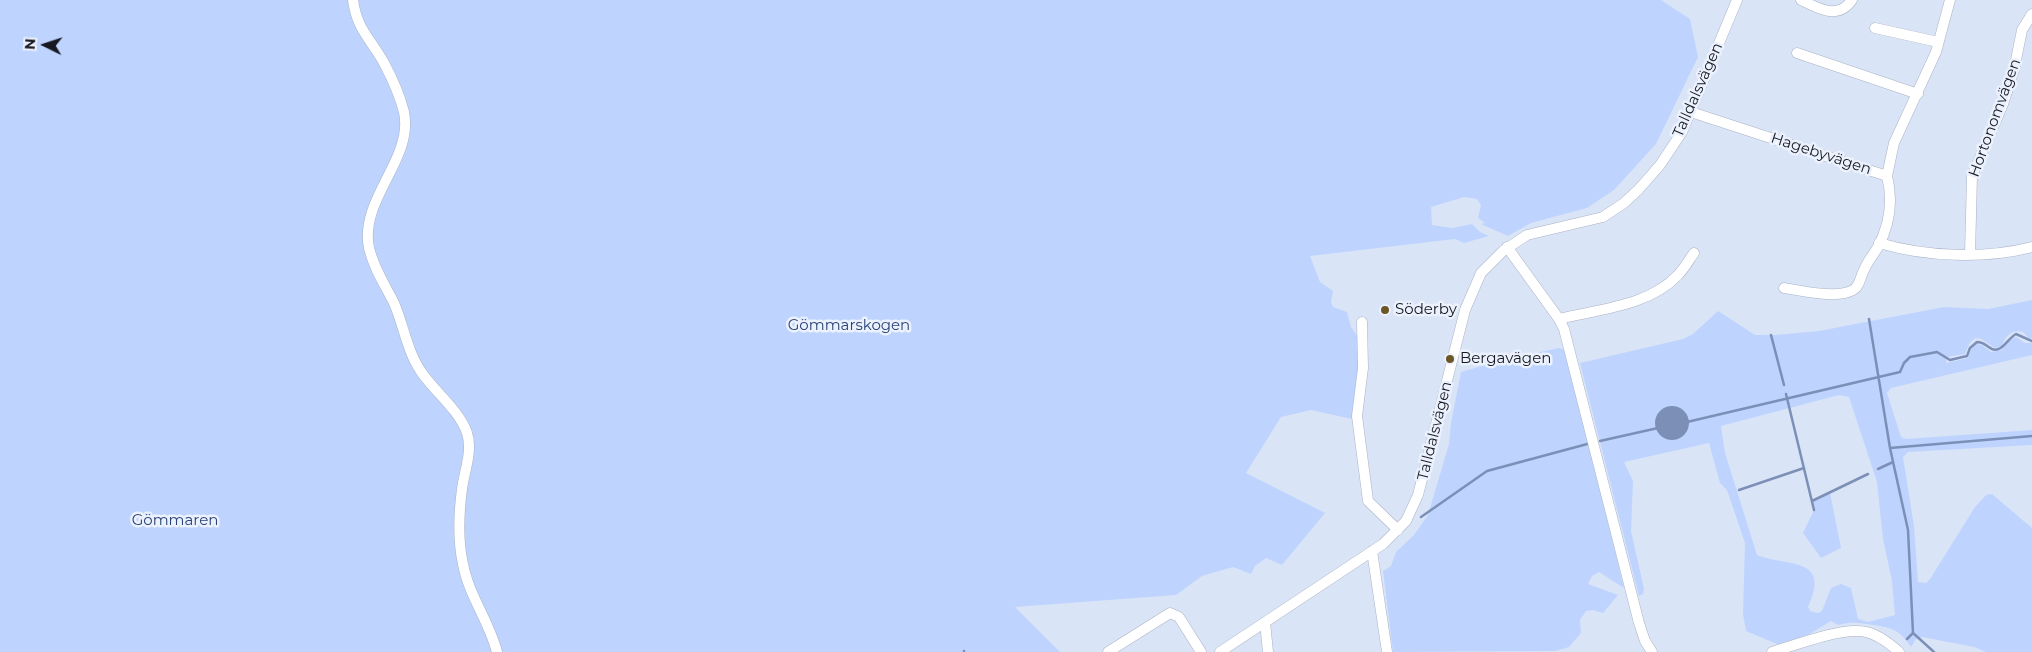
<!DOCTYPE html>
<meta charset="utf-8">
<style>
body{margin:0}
#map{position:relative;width:2032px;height:652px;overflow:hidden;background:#dae4f7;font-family:Montserrat,sans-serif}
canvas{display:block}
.north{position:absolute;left:20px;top:20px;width:50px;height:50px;-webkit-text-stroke:4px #ebf1fd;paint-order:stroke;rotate:274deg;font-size:14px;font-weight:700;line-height:20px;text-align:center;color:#161920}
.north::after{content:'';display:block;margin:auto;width:18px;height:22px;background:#161920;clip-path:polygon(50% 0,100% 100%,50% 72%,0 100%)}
</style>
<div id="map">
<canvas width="2032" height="652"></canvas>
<div class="north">N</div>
</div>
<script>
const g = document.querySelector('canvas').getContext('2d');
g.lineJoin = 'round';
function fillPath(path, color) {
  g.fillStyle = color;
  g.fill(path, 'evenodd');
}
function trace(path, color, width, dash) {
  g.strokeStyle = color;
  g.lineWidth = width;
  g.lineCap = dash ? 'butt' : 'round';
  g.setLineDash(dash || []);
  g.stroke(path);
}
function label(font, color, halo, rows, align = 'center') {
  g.font = font + ' Montserrat,sans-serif';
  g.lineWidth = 5;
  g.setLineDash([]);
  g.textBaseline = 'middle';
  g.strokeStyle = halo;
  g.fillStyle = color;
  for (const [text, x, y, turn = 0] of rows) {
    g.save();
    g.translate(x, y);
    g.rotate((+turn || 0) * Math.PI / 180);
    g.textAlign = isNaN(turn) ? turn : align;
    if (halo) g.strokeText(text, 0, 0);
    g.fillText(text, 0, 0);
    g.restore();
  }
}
fillPath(new Path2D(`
 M 0,0 L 1661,0 L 1690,19 L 1698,57 L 1656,144 L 1614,190 L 1587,208 L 1531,223 L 1508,236 L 1481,224 L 1485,223 L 1478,218 L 1481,205 L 1477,199 L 1464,197 L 1431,207 L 1432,225 L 1452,228 L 1472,224 L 1480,232 L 1489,236 L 1464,243 L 1455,239 L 1310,256 L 1320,282 L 1333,291 L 1331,302 L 1333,307 L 1347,312 L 1351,327 L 1358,337 L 1361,354 L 1352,419 L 1311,410 L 1281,417 L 1246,473 L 1325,513 L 1282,565 L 1266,558 L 1255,566 L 1251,574 L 1233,567 L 1202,576 L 1176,595 L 1015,607 L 1060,652 L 0,652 Z
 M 2032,300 L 2032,338 L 2030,339 L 2023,332 C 2012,329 2005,336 2002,346 L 1995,348 C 1980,339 1974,329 1965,354 L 1947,357 L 1946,363 L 1968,358 L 1972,348 L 1977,344 L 1982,345 L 1991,352 L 2002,350 L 2009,340 L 2016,337 L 2025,343 L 2032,343 L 2032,355 L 1891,388 L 1887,393 L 1901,437 L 1906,439 L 2032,430 L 2032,445 L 1908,452 L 1903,457 L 1914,526 L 1918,582 L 1926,583 L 1930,579 L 1975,507 L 1986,495 L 1992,494 L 2032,528 L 2032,652 L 1986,652 L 1974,647 L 1922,637 L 1916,639 L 1911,647 C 1900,630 1892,628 1874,625 C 1860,623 1852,621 1838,625 L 1831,621 L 1798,641 L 1785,644 L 1777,644 L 1746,631 L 1743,614 L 1745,543 L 1727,490 L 1720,483 L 1709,443 L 1624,462 L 1633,481 L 1631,531 L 1644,589 L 1643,594 L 1639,596 L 1580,363 L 1683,339 L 1693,334 L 1718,311 L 1755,335 L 1775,335 L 1819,331 L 1944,307 L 1988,309 ZM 1839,395 L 1849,397 L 1877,482 L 1883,539 L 1892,581 L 1895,615 L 1868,622 L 1858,619 L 1851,588 L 1841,584 L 1831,588 L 1822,611 L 1818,613 L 1810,611 L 1808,607 C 1832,556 1787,567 1757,555 L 1725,453 L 1721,426 Z
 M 1559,348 L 1566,350 L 1624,588 L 1599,572 L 1592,576 L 1588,584 L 1618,595 L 1603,613 L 1593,610 L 1586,611 L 1580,620 L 1581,633 L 1569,647 L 1555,651 L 1393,652 L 1383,571 L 1391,566 L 1396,552 L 1414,535 L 1428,515 L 1449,444 L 1451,423 L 1461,372 L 1499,361 Z
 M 1830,493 L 1841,548 L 1821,558 L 1803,533 L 1814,510 L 1812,501 Z`), '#bed4fe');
fillPath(new Path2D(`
 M1655 423a17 17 0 1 1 34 0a17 17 0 1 1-34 0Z`), '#7c90b7');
trace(new Path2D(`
 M 1869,319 L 1890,448 L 1908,530 L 1913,633 L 1907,639
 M 1771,335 L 1784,385
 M 1786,394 L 1814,510
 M 1687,422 L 1900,372 L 1904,363 L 1910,357 L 1937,352 L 1950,360 L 1967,356 L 1970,348 L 1977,342 C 1985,342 1985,346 1992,349 C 2002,353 2008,338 2016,334 L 2032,341
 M 1600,441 L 1658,428
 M 1890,448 L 2032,436
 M 1878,469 L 1893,462
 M 1739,490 L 1804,468
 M 1812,501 L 1868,474
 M 1421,517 L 1487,471 L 1591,443
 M 1913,633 L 1934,652
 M 964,651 L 964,652`), '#7c90b7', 2.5);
const minor = new Path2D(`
 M 353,0 C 357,30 371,39 384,63 C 392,78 400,96 404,112 C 414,159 359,199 369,248 C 374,269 385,285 394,303 C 404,326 407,352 422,373 C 436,393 459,410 467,433 C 473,451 464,472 462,489 C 459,512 458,542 463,564 C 469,596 489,621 497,652
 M 1801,0 C 1819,9 1838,20 1852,0
 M 1875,28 L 1938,42
 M 1797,53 L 1918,94
 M 1691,112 L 1887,176 L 1894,143 L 1936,52 L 1950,0
 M 1879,243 C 1926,257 1985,259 2032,247
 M 1507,247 L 1559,319 L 1564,329 L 1639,623 L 1645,641 L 1652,652
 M 1970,254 L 1972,176 L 2003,104 L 2014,70 L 2022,30 L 2032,14
 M 1784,288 C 1801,291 1838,299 1853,290 C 1860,286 1860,277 1864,270 C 1867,262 1873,255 1878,247 C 1890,224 1893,200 1887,176
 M 1559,319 C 1599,309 1649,306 1678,275 C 1684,269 1689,260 1694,253
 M 1362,322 L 1363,368 L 1357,416 L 1368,501 L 1398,530
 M 1372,551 L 1387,652
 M 1265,622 L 1268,652
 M 1108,652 L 1170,613 L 1179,617 L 1201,652
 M 1220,652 L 1383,544 L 1406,521 L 1418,495 L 1465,310 L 1481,273 L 1503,251 L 1527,235 L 1603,217 L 1624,203 L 1639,189 L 1660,165 L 1682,132 L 1737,0
 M 1772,652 C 1795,645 1835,630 1858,631 C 1874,631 1888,642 1899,652`);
trace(minor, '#a9b2c4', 11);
trace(minor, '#fff', 10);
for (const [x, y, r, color] of [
 [1385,310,5,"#6d5626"],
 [1450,359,5,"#6d5626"]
]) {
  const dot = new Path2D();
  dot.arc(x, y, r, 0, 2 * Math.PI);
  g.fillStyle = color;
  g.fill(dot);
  trace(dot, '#ebf1fd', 2);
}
label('15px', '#161920', '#ebf1fd', [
 ["Talldalsvägen",1698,90,-66],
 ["Hortonomvägen",1995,118,-70],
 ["Hagebyvägen",1821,154,18],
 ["Talldalsvägen",1435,431,-76]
]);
label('15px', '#161920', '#ebf1fd', [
 ["Söderby",1395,310],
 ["Bergavägen",1460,359]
], 'left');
label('15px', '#2b4478', '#ebf1fd', [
 ["Gömmarskogen",849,326],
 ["Gömmaren",175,521]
]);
</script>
